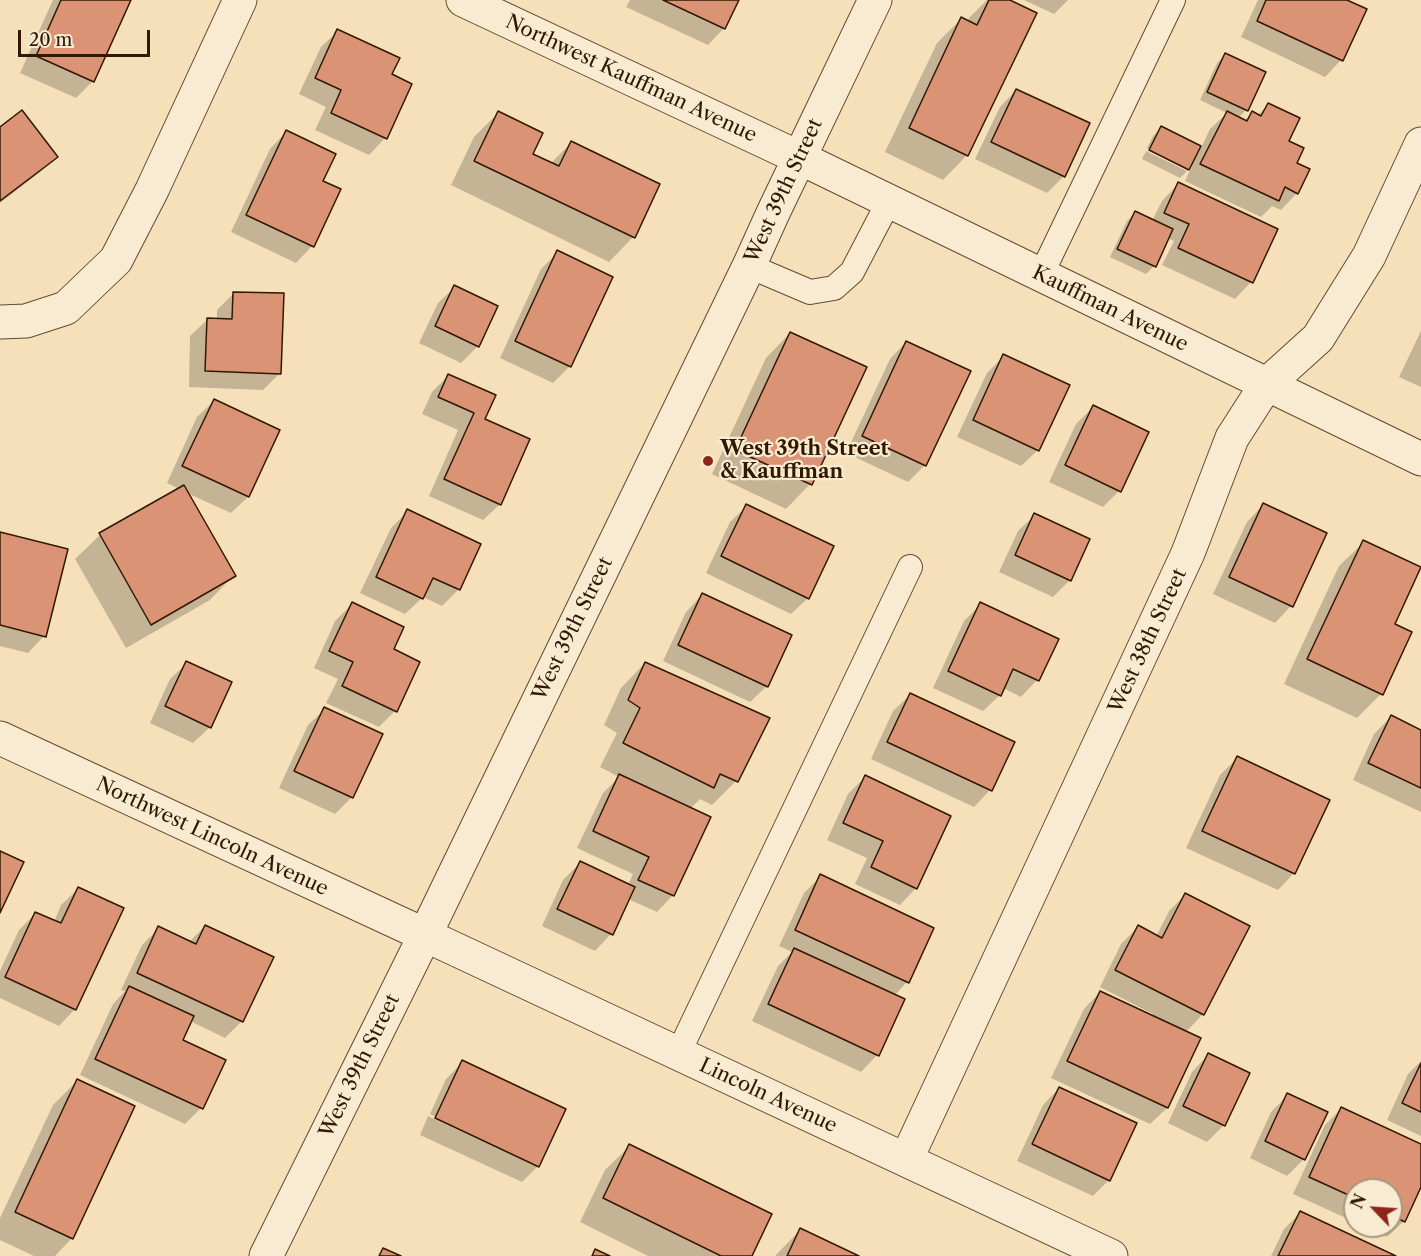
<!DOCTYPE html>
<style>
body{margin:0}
#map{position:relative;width:1421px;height:1256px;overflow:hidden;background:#f6e0b9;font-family:"Libre Caslon Text",serif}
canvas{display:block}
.north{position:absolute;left:1343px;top:1178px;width:60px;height:60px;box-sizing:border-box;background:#f9ebd2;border:2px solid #a9977e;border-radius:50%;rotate:295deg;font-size:16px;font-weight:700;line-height:24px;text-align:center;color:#301801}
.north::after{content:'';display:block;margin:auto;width:21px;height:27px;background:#8f2418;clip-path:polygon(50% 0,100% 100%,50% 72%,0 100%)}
.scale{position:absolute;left:18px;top:30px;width:132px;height:27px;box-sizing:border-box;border:3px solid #301801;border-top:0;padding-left:8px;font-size:18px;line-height:21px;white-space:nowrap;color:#301801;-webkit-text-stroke:4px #f9ebd2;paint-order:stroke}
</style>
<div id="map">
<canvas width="1421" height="1256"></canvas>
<div class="north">N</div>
<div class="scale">20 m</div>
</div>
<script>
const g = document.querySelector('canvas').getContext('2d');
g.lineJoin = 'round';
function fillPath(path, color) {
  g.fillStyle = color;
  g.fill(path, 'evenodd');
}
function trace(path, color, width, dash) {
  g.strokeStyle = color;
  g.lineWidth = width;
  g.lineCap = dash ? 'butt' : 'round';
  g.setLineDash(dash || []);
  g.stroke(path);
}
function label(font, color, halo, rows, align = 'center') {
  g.font = font + ' "Libre Caslon Text",serif';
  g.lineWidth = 4.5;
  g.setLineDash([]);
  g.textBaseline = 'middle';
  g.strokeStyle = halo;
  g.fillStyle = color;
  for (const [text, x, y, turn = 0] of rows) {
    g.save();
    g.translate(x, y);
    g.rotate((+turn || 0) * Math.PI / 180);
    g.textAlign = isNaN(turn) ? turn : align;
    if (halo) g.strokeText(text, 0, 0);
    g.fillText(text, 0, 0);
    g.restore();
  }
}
fillPath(new Path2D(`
 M 53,0 L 129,0 L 93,81 L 76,98 L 20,73 Z
 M 630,0 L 737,0 L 724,28 L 708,45 L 626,7 Z
 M 987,0 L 1007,0 L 967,155 L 943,180 L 885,152 L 937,43 L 961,19 L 967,22 L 969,18 Z
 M 1024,0 L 1068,0 L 1054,14 Z
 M 1258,0 L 1343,0 L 1341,60 L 1325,77 L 1241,37 Z
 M 338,31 L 390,75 L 385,138 L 369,155 L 315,130 L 326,107 L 299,94 L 321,47 Z
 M 1225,55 L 1246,110 L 1238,118 L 1244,121 L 1252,113 L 1257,116 L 1268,105 L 1287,142 L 1295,164 L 1297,193 L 1281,210 L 1272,206 L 1261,217 L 1185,181 L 1192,166 L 1187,170 L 1187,168 L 1147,148 L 1153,136 L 1161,128 L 1201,148 L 1210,129 L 1227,113 L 1200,100 L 1217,63 Z
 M 1016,90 L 1064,176 L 1047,193 L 975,159 L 1000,107 Z
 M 498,113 L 531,155 L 550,164 L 571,143 L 658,185 L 633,237 L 609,262 L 451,185 L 474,137 Z
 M 0,129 L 56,157 L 39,173 L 0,203 Z
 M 286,132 L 321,182 L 312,246 L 296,263 L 231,232 L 270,149 Z
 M 1146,151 L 1187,171 L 1180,178 L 1142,159 Z
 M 1178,184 L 1251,282 L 1235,299 L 1162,265 L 1174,241 L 1167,238 L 1154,266 L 1146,274 L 1110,257 L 1127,221 L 1135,213 L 1152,221 L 1162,201 Z
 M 558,252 L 570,366 L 553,383 L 500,358 L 541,269 Z
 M 455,287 L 478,346 L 461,363 L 419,343 L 438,303 Z
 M 234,293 L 280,373 L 263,390 L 189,387 L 190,336 L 207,320 L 217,320 L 217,310 Z
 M 1421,331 L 1421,387 L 1399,377 Z
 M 790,333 L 865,368 L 810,484 L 786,509 L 712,474 L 766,358 Z
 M 906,342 L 925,465 L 908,482 L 846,453 L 890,359 Z
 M 1004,356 L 1038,450 L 1021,466 L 957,437 L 987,373 Z
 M 448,376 L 483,420 L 500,504 L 483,520 L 429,496 L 458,430 L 422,414 L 432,392 Z
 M 214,401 L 278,431 L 248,497 L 231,513 L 187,493 L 234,575 L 210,600 L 126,648 L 75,559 L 100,535 L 179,489 L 167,483 L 197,417 Z
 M 1093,407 L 1119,491 L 1103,507 L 1049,482 L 1076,424 Z
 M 1263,505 L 1291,606 L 1275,623 L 1213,594 L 1247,522 Z
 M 747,506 L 808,598 L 791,614 L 706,573 L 730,522 Z
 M 408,511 L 459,589 L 442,606 L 423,597 L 405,614 L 360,593 L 391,528 Z
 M 1035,515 L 1070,580 L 1053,597 L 999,572 L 1018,531 Z
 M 0,534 L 44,636 L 28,653 L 0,646 Z
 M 1364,542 L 1393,625 L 1381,694 L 1357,718 L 1284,684 L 1339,566 Z
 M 702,595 L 767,686 L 750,702 L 663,661 L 686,612 Z
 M 352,604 L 392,650 L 395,711 L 379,727 L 326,703 L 338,679 L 314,668 L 335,621 Z
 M 981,604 L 1037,680 L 1021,697 L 1003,688 L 1000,695 L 983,711 L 933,688 L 964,621 Z
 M 187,663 L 210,727 L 193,743 L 150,723 L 170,679 Z
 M 645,663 L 736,781 L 712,805 L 700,799 L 690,809 L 673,895 L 657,912 L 628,899 L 611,934 L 595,951 L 542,926 L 563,880 L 580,863 L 628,885 L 633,874 L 577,848 L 603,793 L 619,777 L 600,767 L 617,733 L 604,725 L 621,688 Z
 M 910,695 L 990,790 L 974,807 L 871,759 L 893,711 Z
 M 325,709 L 352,797 L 335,814 L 279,788 L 308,725 Z
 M 1391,717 L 1421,731 L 1421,812 L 1353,780 L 1374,734 Z
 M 1237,758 L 1294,873 L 1278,890 L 1186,848 L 1220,775 Z
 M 865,777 L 916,888 L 900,905 L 855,884 L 867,858 L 827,840 L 848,794 Z
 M 821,876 L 907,982 L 894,996 L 877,1055 L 861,1072 L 752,1021 L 778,966 L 792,952 L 779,946 L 804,893 Z
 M 78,889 L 75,1009 L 59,1026 L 0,998 L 0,971 L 19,930 L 36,913 L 54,922 L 61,905 Z
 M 1186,894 L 1203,1014 L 1186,1032 L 1167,1108 L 1150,1124 L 1051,1078 L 1084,1009 L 1100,992 L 1151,1016 L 1153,1014 L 1100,987 L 1121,944 L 1138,927 L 1156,937 L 1169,911 Z
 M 205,926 L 242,1021 L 225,1038 L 190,1021 L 181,1040 L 201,1108 L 185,1124 L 80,1075 L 113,1004 L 125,991 L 121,990 L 142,945 L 159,928 L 189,942 Z
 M 1208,1055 L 1224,1125 L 1207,1142 L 1168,1123 L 1192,1072 Z
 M 1421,1061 L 1421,1136 L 1387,1120 L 1408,1074 Z
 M 463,1062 L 538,1166 L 522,1182 L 420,1135 L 428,1116 L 533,1165 L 533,1162 L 430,1114 L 446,1079 Z
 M 77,1081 L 72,1238 L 55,1256 L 34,1256 L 0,1240 L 0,1218 L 53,1105 Z
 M 1059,1088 L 1109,1180 L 1093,1196 L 1017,1161 L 1043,1105 Z
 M 1288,1095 L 1304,1159 L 1287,1176 L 1250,1158 L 1271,1112 Z
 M 1342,1108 L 1421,1145 L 1421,1183 L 1404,1221 L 1387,1237 L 1363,1226 L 1391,1226 L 1391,1190 L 1355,1190 L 1355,1222 L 1293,1194 L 1325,1125 Z
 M 630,1146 L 750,1256 L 648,1256 L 580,1222 L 605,1170 Z
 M 1300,1213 L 1392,1256 L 1271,1256 L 1284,1229 Z
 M 800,1230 L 856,1256 L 775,1256 Z`), '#0003');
const building = new Path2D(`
 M 61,0 L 131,0 L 94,82 L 36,56 Z
 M 663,0 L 739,0 L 725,29 Z
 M 989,0 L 1010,0 L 1037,13 L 968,156 L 909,128 L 961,17 L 977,25 Z
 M 1266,0 L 1347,0 L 1367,9 L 1343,61 L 1257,21 Z
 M 337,29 L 400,58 L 392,74 L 412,84 L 387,139 L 331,113 L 341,90 L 315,78 Z
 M 1225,53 L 1266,72 L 1248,111 L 1207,92 Z
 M 1016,89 L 1090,123 L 1065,177 L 991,142 Z
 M 1268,103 L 1300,118 L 1289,141 L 1304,148 L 1297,163 L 1310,169 L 1298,194 L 1285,187 L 1279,201 L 1200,164 L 1227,111 L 1247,121 L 1252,111 L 1261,116 Z
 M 22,110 L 58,157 L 0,201 L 0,127 Z
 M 498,111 L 543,133 L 533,154 L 559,166 L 571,141 L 660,184 L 635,238 L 474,161 Z
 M 1161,126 L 1201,146 L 1189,170 L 1149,150 Z
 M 286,130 L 336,154 L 323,181 L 341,189 L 314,247 L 246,215 Z
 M 1178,182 L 1278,229 L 1253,283 L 1178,248 L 1189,224 L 1164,213 Z
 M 1135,211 L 1173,229 L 1156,267 L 1117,249 Z
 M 557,250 L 613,277 L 571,367 L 515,341 Z
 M 454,285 L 498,306 L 479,347 L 435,326 Z
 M 233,292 L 284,293 L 281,374 L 205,371 L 207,318 L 232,319 Z
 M 790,332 L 867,367 L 812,485 L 735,450 Z
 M 906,341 L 971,371 L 926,466 L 862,436 Z
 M 1003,354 L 1070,385 L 1039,451 L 973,420 Z
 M 448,374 L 496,395 L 485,419 L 530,439 L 501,505 L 444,479 L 474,413 L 438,397 Z
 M 214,399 L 280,430 L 249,497 L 182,466 Z
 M 1093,405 L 1149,432 L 1121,492 L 1065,465 Z
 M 184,485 L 236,576 L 151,625 L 99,533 Z
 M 1263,503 L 1327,533 L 1293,607 L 1229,577 Z
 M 746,504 L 834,546 L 809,599 L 721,556 Z
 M 407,509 L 481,544 L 460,590 L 433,578 L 423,599 L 376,577 Z
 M 1034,513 L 1090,539 L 1071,581 L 1015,555 Z
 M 0,532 L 68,549 L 46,637 L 0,625 Z
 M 1363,540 L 1421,567 L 1395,624 L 1412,632 L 1383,695 L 1307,659 Z
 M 702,593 L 792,635 L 768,687 L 678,645 Z
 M 352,602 L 404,627 L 394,649 L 420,662 L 397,712 L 342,686 L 353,662 L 329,651 Z
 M 980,602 L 1059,639 L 1039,681 L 1013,669 L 1001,696 L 948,671 Z
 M 186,661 L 232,682 L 211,728 L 165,706 Z
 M 645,662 L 770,718 L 738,782 L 720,774 L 714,788 L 623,743 L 640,708 L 628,700 Z
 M 910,693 L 1015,742 L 992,791 L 887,742 Z
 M 324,707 L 383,734 L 353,798 L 294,771 Z
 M 1391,715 L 1421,730 L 1421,788 L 1368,763 Z
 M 1237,756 L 1330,800 L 1295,874 L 1202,831 Z
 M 619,774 L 711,817 L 674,896 L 638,880 L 649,857 L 593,831 Z
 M 865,775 L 951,816 L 917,889 L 871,867 L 883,841 L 843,823 Z
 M 0,851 L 24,862 L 0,913 Z
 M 580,861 L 635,887 L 613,935 L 557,909 Z
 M 820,874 L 934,928 L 909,983 L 795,930 Z
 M 78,887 L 124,908 L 76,1010 L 5,977 L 35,912 L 61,923 Z
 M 1185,893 L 1250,926 L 1204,1015 L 1115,970 L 1138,925 L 1162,938 Z
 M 205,925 L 274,957 L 243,1022 L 137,973 L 158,926 L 196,944 Z
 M 794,948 L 905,999 L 879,1056 L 768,1004 Z
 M 129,986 L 194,1016 L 183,1040 L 226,1060 L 203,1109 L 95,1059 Z
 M 1100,991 L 1201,1038 L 1168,1108 L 1067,1061 Z
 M 1208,1053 L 1250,1073 L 1225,1126 L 1183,1106 Z
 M 462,1060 L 566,1109 L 539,1167 L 435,1118 Z
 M 1421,1063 L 1421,1112 L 1402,1103 Z
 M 77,1079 L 135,1106 L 73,1239 L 15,1212 Z
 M 1059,1087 L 1137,1123 L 1110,1181 L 1032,1144 Z
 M 1287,1093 L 1328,1112 L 1305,1160 L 1265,1141 Z
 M 1341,1107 L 1421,1144 L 1421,1187 L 1405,1222 L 1391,1215 L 1391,1190 L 1355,1190 L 1355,1198 L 1309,1177 Z
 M 629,1144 L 772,1214 L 752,1256 L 721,1256 L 603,1198 Z
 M 1300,1211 L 1396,1256 L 1278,1256 Z
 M 800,1228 L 859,1256 L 787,1256 Z
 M 383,1248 L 401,1256 L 379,1256 Z
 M 595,1249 L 610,1256 L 592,1256 Z`);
fillPath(building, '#db9376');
trace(building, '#301801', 1.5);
const service = new Path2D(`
 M 749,266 L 810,292 L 834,288 L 852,272 L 889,201
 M 1041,275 L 1173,0
 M 678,1054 L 910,567`);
const minor = new Path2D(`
 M 463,0 L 800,158
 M 0,322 L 26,321 L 66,308 L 116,260 L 152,190 L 240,0
 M 425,935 L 1111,1256
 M 906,1160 L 1188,553 L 1232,438 L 1266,385 L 1318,338 L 1369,256 L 1421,144`);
const tertiary = new Path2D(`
 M 800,158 L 1421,459
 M 0,738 L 425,935
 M 266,1256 L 425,935 L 749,266 L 773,213 L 875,0`);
trace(service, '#624a2f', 26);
trace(minor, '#624a2f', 35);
trace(tertiary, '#624a2f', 35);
trace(service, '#f9ebd2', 24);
trace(minor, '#f9ebd2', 33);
trace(tertiary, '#f9ebd2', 33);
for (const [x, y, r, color] of [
 [708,461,6,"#8f2418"]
]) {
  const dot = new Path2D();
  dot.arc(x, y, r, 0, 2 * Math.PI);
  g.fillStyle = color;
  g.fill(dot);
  trace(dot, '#f9ebd2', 2);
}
label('20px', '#301801', '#f9ebd2', [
 ["Northwest Kauffman Avenue",631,79,25],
 ["West 39th Street",784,191,-65],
 ["Kauffman Avenue",1110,309,26],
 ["West 39th Street",573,629,-64],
 ["West 38th Street",1148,641,-65],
 ["Northwest Lincoln Avenue",212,837,25],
 ["West 39th Street",360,1066,-64],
 ["Lincoln Avenue",768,1096,25]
]);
label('bold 20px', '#301801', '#f9ebd2', [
 ["West 39th Street",720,449],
 ["& Kauffman",720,472]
], 'left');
</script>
